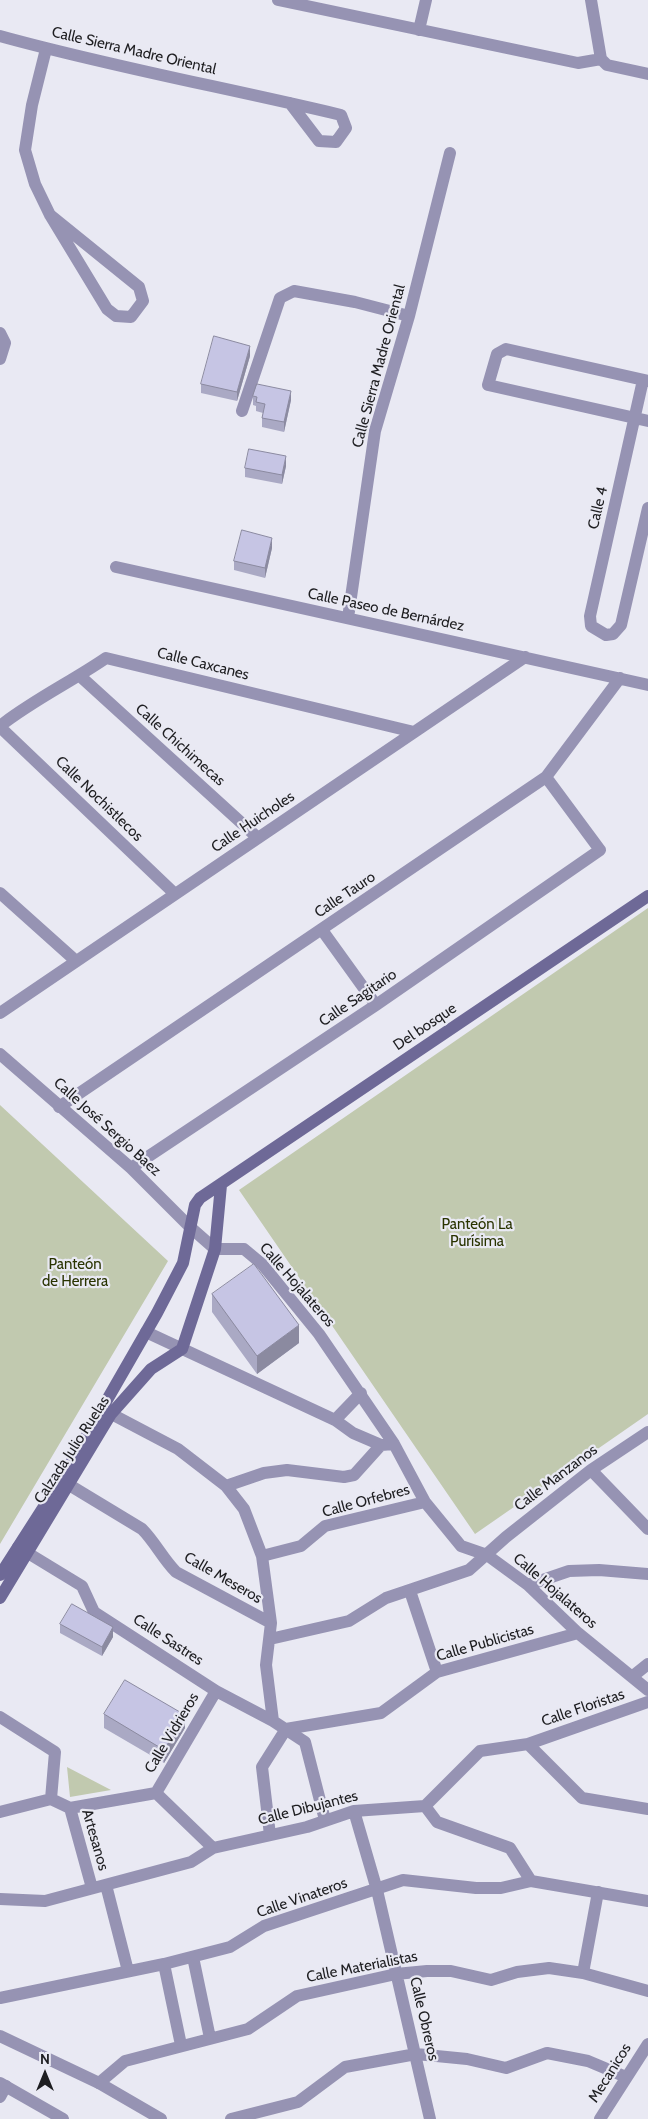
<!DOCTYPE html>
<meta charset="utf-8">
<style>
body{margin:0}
#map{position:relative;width:648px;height:2119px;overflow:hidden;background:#e9e9f3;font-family:Cabin,sans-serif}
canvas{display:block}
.north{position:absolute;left:20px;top:2049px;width:50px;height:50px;-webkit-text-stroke:4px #e9e9f3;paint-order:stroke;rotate:0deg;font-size:14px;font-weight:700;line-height:20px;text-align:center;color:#1e1e21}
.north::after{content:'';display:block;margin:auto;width:18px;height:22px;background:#1e1e21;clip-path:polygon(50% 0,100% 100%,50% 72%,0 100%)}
</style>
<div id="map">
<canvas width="648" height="2119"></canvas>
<div class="north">N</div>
</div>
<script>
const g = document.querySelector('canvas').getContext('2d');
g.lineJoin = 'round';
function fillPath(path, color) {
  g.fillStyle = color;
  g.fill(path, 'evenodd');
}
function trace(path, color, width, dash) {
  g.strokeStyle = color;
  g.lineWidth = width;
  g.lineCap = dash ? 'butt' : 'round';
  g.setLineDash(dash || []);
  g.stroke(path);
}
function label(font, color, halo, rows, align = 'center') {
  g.font = font + ' Cabin,sans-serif';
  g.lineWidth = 4.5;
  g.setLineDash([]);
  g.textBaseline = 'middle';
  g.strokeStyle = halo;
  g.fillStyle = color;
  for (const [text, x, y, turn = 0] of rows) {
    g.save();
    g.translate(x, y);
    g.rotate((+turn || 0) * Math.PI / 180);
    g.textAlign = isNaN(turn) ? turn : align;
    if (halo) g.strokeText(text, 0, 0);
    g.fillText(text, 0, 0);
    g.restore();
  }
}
fillPath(new Path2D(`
 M 648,908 L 648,1414 L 475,1534 L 239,1190 Z
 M 0,1105 L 168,1261 L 0,1544 Z
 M 67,1767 L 111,1790 L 70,1797 Z`), '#c1c9af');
trace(new Path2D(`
 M 278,0 L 578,63 L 601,59
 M 591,0 L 601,59 L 607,65 L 648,74
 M 419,30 L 426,0
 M 0,36 C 112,67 228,88 341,115 L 346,128 L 336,142 L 319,141 L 290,103
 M 46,49 L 32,105 L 25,150 L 35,184 L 50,215 L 107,309 L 116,316 L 131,317 L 143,301 L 139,287 L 50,215
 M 0,333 L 5,343 L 0,359
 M 643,380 L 590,616 L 591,626 L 606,635 L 613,634 L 621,625 L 648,508
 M 648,381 L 506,349 L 497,354 L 488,385 L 648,421
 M 242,411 L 280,298 L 294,291 L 355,302 L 409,316
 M 116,567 L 648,685
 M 348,618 L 375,431 L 409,316 L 450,153
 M 80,676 L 258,838
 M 0,726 C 33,700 71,682 106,658 L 414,732
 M 0,727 L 175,894
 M 0,893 L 76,961
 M 322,930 L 376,1005
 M 0,1013 L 525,657
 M 0,1054 L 131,1168 L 190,1227 L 215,1249 L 244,1249 L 262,1264 L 319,1334 L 394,1444 L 425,1502 L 461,1546 L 487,1555 L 528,1585 L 578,1633 L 648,1690
 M 59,1107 L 546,777 L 620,678
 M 131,1168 L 376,1005 L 600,850 L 546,777
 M 146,1332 L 335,1420 L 353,1433 L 381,1445 L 394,1444
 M 102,1409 L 178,1449 L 226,1486 L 244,1509 L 262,1556 L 271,1623 L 266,1665 L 273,1721
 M 335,1420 L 361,1393
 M 591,1470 L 648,1529
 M 61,1480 L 142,1529 C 155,1542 163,1559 176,1572 L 271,1623
 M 226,1486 L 264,1473 L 287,1470 L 344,1477 L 354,1475 L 381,1445
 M 18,1547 L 82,1586 L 94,1612 L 216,1691 L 273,1721 L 305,1742 L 325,1820
 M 262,1556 L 301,1546 L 325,1526 L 425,1502
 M 528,1585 L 569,1571 L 599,1570 L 648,1574
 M 410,1591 L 437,1672
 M 270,1639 L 349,1621 L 386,1598 L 469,1570 L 506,1537 L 591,1470 L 648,1432
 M 633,1676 L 648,1664
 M 0,1717 L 55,1752 L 51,1799 L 70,1808
 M 528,1744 L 648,1702
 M 156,1793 L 216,1691
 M 156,1793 L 213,1848
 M 425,1806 L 437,1822 L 510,1848 L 531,1881
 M 70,1808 L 156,1793
 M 70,1808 L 92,1888
 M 354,1811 L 377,1890 L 430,2119
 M 0,1812 L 51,1799
 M 270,1835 L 262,1767 L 286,1729 L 381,1713 L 437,1672 L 578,1633
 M 106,1885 L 128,1971
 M 0,1899 L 45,1901 L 191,1862 L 213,1848 L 307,1827 L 354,1811 L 425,1806 L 480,1751 L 528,1744 L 582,1798 L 648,1809
 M 193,1957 L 210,2038
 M 164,1964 L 181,2045
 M 583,1973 L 598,1892
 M 0,1998 L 164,1964 L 230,1947 L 264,1926 L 403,1880 L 476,1888 L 501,1888 L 531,1881 L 648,1901
 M 99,2083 L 125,2061 L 248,2029 L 297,1996 L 396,1974 L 427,1971 L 451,1971 L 491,1980 L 517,1972 L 549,1968 L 583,1973 L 648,1991
 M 0,2097 L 6,2086
 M 231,2119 L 298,2102 L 345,2067 L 416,2054 L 467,2059 L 506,2068 L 547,2053 L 588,2061 L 626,2077
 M 600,2119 L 648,2044`), '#9693b3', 12);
trace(new Path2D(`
 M 0,2036 L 99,2083 L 161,2119
 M 0,2083 L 63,2119`), '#9693b3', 12);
trace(new Path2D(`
 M 0,1575 L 61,1480 L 157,1313 L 183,1263 L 195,1205 L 200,1198 L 648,896
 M 0,1598 L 111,1414 L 151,1369 L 182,1349 L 215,1249 L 221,1185`), '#6e6997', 12);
fillPath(new Path2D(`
 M 250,356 L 237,401 L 201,393 L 201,384 Z
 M 253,396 L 291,400 L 284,432 L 262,427 L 262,418 L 263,413 L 256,411 L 256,406 L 253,405 Z
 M 286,466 L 282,484 L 245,477 L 245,468 Z
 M 272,548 L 265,578 L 234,570 L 234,561 Z
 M 212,1294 L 299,1343 L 257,1374 L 212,1312 Z
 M 60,1624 L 113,1637 L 102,1656 L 60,1633 Z
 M 104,1714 L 185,1728 L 164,1763 L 104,1728 Z`), '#aaa9c4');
fillPath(new Path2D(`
 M 250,346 L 250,356 L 237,401 L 237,392 Z
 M 291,391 L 291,400 L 284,432 L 284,422 Z
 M 286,456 L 286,466 L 282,484 L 282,475 Z
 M 272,538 L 272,548 L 265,578 L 265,568 Z
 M 299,1325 L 299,1343 L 257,1374 L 257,1356 Z
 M 113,1627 L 113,1637 L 102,1656 L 102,1647 Z
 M 185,1715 L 185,1728 L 164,1763 L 164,1750 Z`), '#8b8aa0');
const building = new Path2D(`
 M 214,336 L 250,346 L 237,392 L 201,384 Z
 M 257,384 L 291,391 L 284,422 L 262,418 L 265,404 L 256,402 L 257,397 L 253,396 Z
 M 249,449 L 286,456 L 282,475 L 245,468 Z
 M 242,530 L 272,538 L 265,568 L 234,561 Z
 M 254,1264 L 299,1325 L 257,1356 L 212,1294 Z
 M 72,1604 L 113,1627 L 102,1647 L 60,1624 Z
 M 125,1680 L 185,1715 L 164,1750 L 104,1714 Z`);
fillPath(building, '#c6c5e4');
trace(building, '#8b8aa0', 1);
label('15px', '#1e1e21', '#e9e9f3', [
 ["Calle Sierra Madre Oriental",134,51,13],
 ["Calle Sierra Madre Oriental",379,366,-75],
 ["Calle 4",598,508,-77],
 ["Calle Paseo de Bernárdez",386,610,12],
 ["Calle Caxcanes",203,664,14],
 ["Calle Chichimecas",180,745,42],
 ["Calle Nochistlecos",99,799,44],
 ["Calle Huicholes",253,822,-34],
 ["Calle Tauro",345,895,-34],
 ["Calle Sagitario",358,998,-34],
 ["Del bosque",425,1027,-34],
 ["Calle José Sergio Baez",107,1127,42],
 ["Calle Hojalateros",297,1285,49],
 ["Calzada Julio Ruelas",72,1450,-57],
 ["Calle Manzanos",556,1478,-37],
 ["Calle Orfebres",366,1501,-15],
 ["Calle Meseros",223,1578,30],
 ["Calle Hojalateros",555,1591,41],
 ["Calle Sastres",168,1640,33],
 ["Calle Publicistas",485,1643,-16],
 ["Calle Floristas",583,1708,-19],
 ["Calle Vidrieros",172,1733,-59],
 ["Calle Dibujantes",308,1808,-14],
 ["Artesanos",95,1840,74],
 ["Calle Vinateros",302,1898,-19],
 ["Calle Materialistas",362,1967,-11],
 ["Calle Obreros",424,2019,77],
 ["Mecanicos",610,2073,-58]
]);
label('15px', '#293300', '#e9e9f3', [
 ["Panteón La",477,1225],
 ["Purísima",477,1242],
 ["Panteón",75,1265],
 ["de Herrera",75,1282]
]);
</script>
